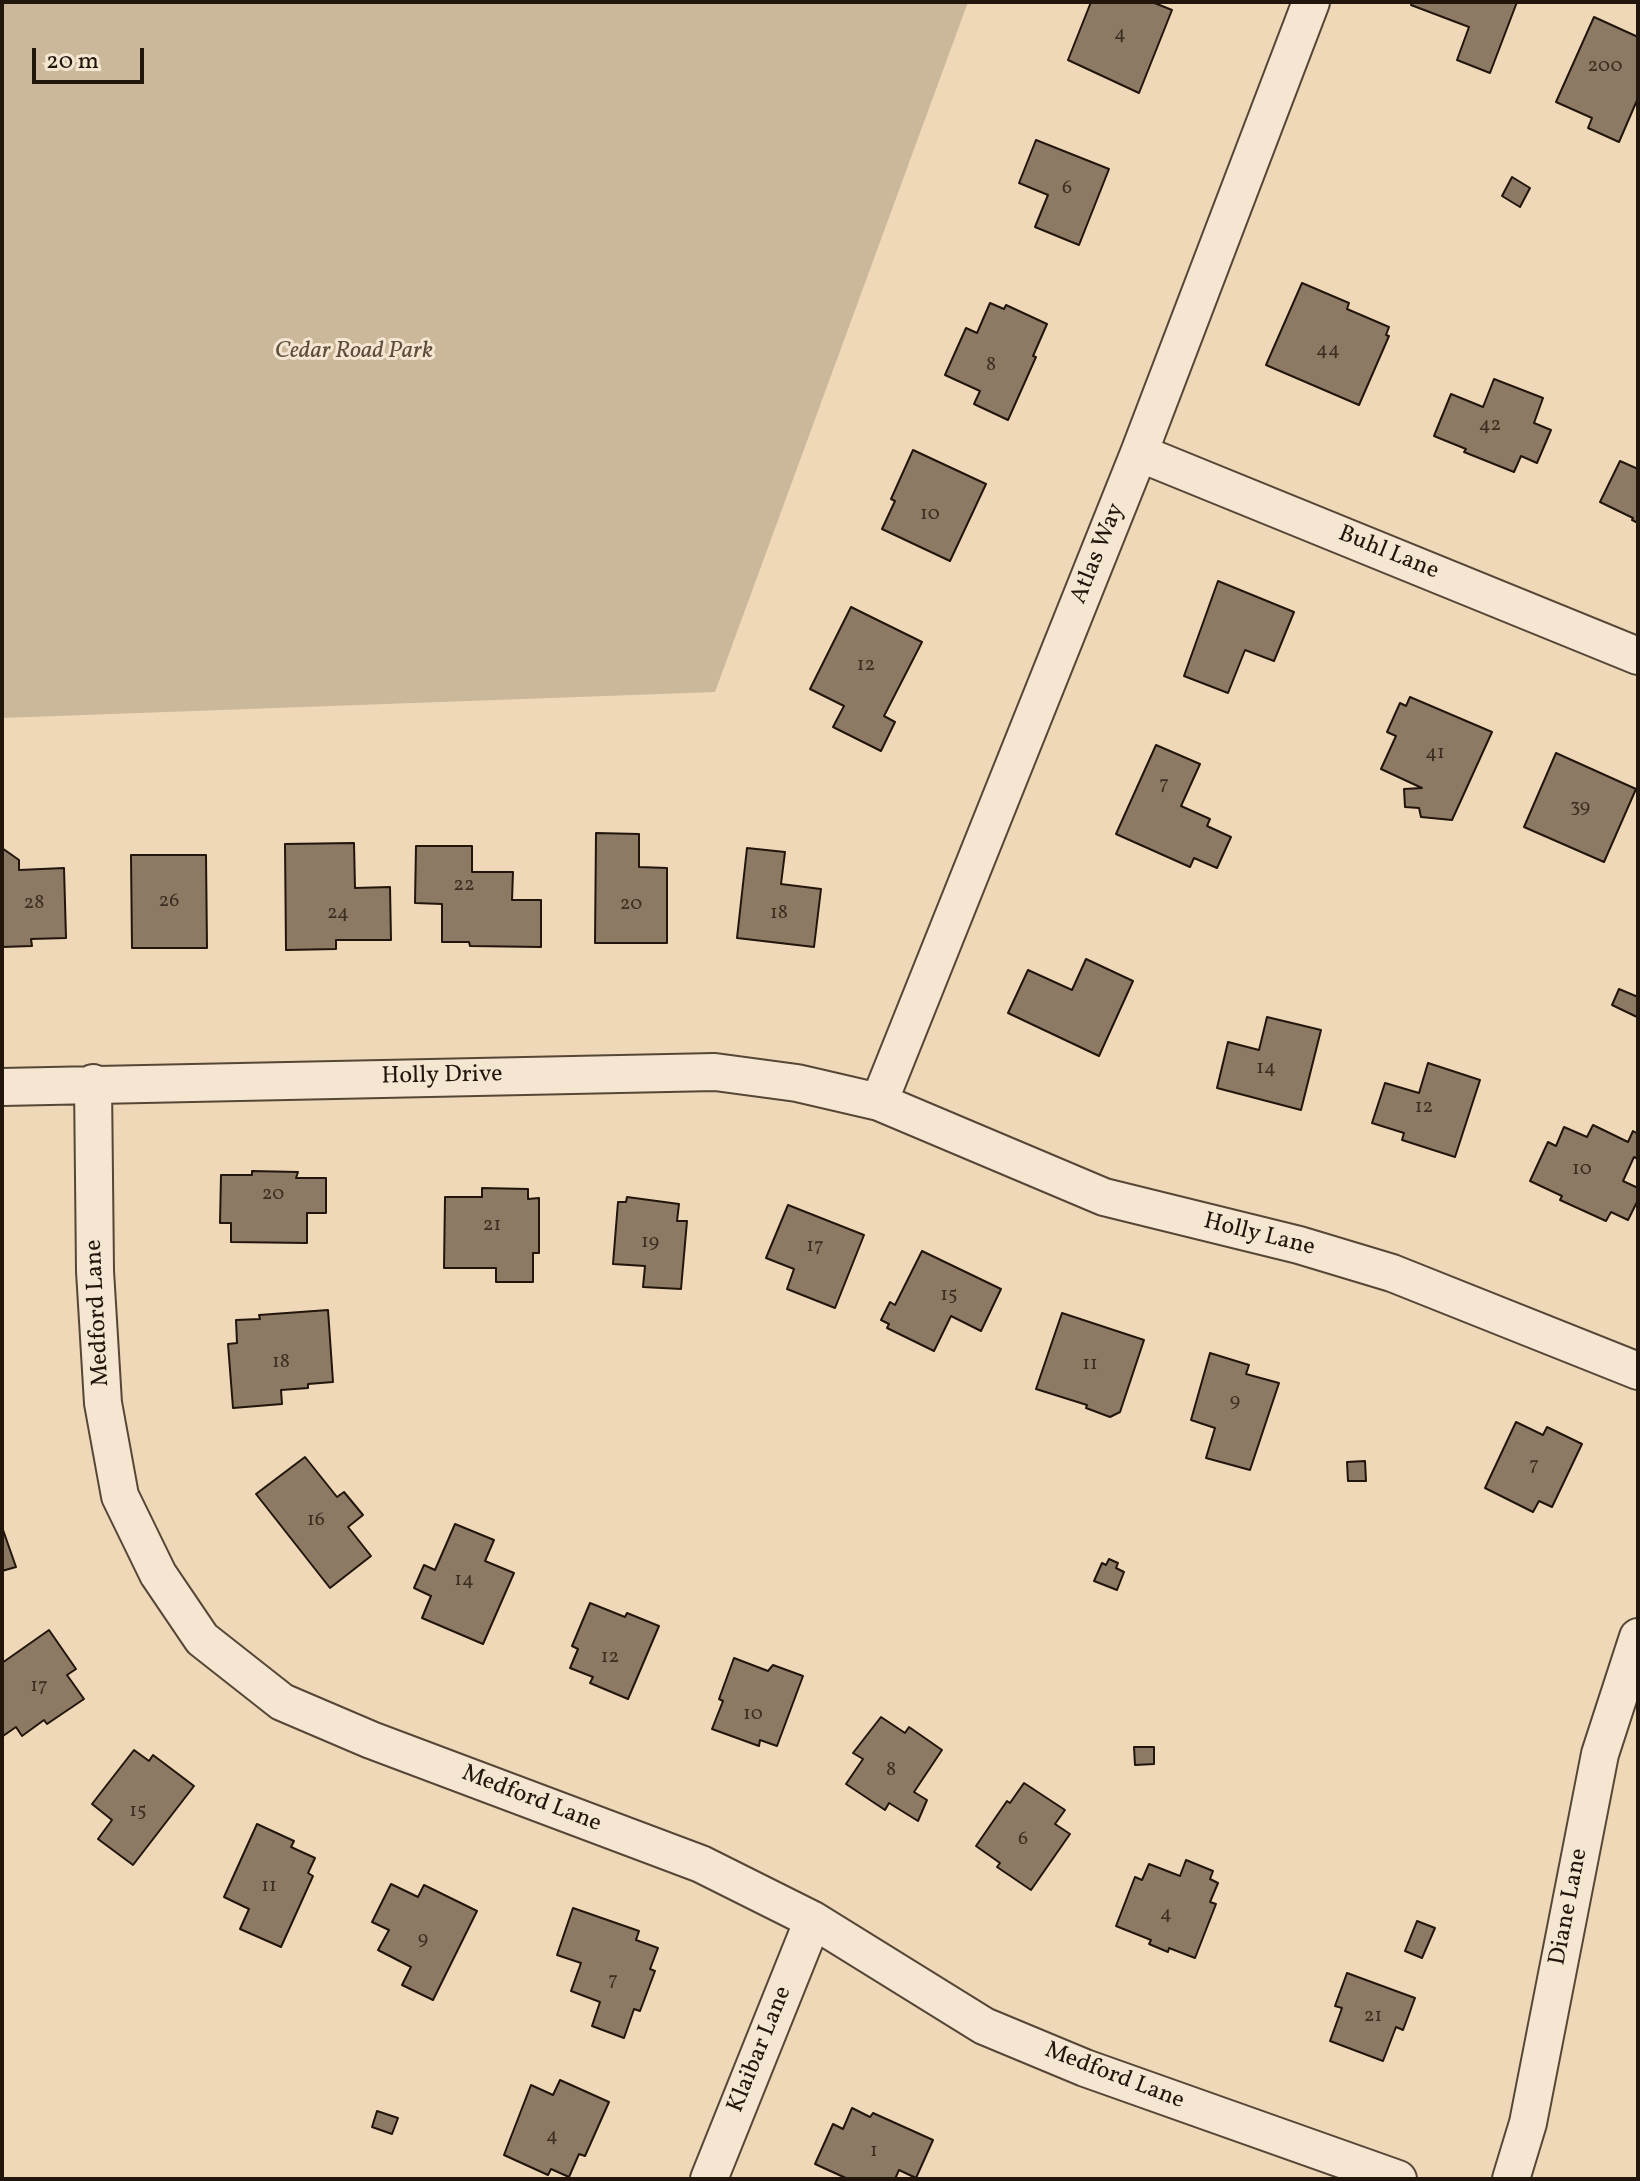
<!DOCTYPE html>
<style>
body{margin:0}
#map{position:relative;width:1640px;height:2181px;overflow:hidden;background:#eed8b7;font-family:Vollkorn,serif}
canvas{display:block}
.frame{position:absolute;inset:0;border:4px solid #22150b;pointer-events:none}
.scale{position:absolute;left:32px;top:48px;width:112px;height:36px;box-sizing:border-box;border:4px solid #22150b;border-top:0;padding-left:10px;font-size:24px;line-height:28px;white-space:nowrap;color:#22150b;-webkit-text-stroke:6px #f4e6d0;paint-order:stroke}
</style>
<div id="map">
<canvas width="1640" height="2181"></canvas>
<div class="frame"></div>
<div class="scale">20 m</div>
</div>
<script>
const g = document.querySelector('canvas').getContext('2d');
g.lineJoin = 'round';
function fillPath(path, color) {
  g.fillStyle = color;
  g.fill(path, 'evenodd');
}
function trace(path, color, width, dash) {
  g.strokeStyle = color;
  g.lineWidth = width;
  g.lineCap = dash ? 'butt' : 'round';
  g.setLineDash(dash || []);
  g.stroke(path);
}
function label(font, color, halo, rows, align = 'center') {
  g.font = font + ' Vollkorn,serif';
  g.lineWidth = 6;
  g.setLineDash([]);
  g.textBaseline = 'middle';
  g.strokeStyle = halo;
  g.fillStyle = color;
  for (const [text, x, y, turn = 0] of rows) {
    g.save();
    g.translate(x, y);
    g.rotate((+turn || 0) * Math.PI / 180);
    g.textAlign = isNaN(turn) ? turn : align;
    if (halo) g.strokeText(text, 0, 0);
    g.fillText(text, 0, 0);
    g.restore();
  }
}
fillPath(new Path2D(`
 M 2,2 L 968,2 L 715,692 L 2,718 Z`), '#cbb79a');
const building = new Path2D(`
 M 1091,2 L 1152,2 L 1172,10 L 1139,93 L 1068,60 Z
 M 1412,2 L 1517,2 L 1490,73 L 1457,60 L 1469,27 L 1411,5 Z
 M 1594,17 L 1638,37 L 1638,98 L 1619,142 L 1588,128 L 1592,118 L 1556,102 Z
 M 1036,140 L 1109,169 L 1079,245 L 1035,227 L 1048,195 L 1019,183 Z
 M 1512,177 L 1530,188 L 1520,207 L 1502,196 Z
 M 1302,283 L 1349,303 L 1347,309 L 1389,327 L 1386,335 L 1389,336 L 1359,405 L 1266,365 Z
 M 990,303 L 1004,309 L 1006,305 L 1047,324 L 1033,356 L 1036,357 L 1008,420 L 974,404 L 980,391 L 945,375 L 966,328 L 977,333 Z
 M 1494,379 L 1543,398 L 1534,423 L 1551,430 L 1537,463 L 1521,456 L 1514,472 L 1464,452 L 1466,449 L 1434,436 L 1451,394 L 1483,407 Z
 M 913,450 L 986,484 L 950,561 L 882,529 L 895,501 L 891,499 Z
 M 1620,461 L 1638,469 L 1638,523 L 1632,520 L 1633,518 L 1600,502 Z
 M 1218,581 L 1294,612 L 1274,661 L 1245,650 L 1228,693 L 1184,676 Z
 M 851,607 L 922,642 L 884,716 L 895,722 L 881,751 L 833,727 L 844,706 L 810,689 Z
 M 1410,697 L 1492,732 L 1452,820 L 1421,817 L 1419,808 L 1405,807 L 1404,789 L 1422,788 L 1381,769 L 1396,736 L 1387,732 L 1400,703 L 1406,706 Z
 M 1156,745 L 1200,764 L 1181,806 L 1210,819 L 1207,826 L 1231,837 L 1217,868 L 1194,858 L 1190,867 L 1116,834 Z
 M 1556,753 L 1636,789 L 1604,862 L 1524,827 Z
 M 596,833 L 639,834 L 639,867 L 667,868 L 667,943 L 595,943 Z
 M 354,843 L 355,888 L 390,887 L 391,940 L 336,940 L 336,949 L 286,950 L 285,844 Z
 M 416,846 L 472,846 L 472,872 L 513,872 L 512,900 L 541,900 L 541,947 L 470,946 L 469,942 L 442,942 L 442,904 L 415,903 Z
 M 2,848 L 19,860 L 19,870 L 64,868 L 66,938 L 31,939 L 32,946 L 2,947 Z
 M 747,848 L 785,852 L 781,884 L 821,889 L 814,947 L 737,938 Z
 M 131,855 L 206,855 L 207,948 L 132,948 Z
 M 1086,959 L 1133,981 L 1099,1056 L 1008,1013 L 1028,970 L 1072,990 Z
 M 1619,989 L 1638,997 L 1637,1017 L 1612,1005 Z
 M 1267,1017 L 1321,1030 L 1301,1110 L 1217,1088 L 1228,1042 L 1259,1050 Z
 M 1428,1063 L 1480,1080 L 1455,1157 L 1402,1140 L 1404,1133 L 1372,1123 L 1385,1083 L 1419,1093 Z
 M 1593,1125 L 1628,1142 L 1633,1131 L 1638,1134 L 1638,1159 L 1634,1157 L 1623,1181 L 1638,1188 L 1638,1200 L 1628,1220 L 1611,1212 L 1606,1221 L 1560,1200 L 1562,1196 L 1530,1181 L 1548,1142 L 1556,1146 L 1564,1127 L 1587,1137 Z
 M 252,1171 L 298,1172 L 296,1178 L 326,1178 L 326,1213 L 307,1213 L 307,1243 L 231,1242 L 231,1223 L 220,1223 L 221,1175 L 252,1175 Z
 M 482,1188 L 528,1189 L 528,1199 L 539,1198 L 539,1253 L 533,1253 L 533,1282 L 496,1282 L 496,1268 L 444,1268 L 445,1197 L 482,1197 Z
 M 627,1197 L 679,1204 L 677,1221 L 687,1221 L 681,1289 L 643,1287 L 645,1266 L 613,1264 L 618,1202 L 626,1202 Z
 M 788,1205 L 864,1235 L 835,1308 L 787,1289 L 794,1269 L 766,1258 Z
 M 922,1251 L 1001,1289 L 981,1331 L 951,1316 L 934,1351 L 887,1328 L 889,1324 L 881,1320 L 890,1302 L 895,1305 Z
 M 328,1310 L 333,1382 L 308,1384 L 308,1388 L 281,1390 L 282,1404 L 233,1408 L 228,1344 L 237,1343 L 236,1320 L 260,1319 L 259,1315 Z
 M 1062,1313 L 1144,1340 L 1120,1412 L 1110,1417 L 1086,1408 L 1087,1405 L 1036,1389 Z
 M 1210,1353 L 1249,1365 L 1246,1374 L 1279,1383 L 1250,1470 L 1206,1458 L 1215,1428 L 1191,1420 Z
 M 1516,1422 L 1543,1435 L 1547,1427 L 1582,1444 L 1552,1507 L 1539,1501 L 1533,1512 L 1485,1488 Z
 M 305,1457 L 337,1497 L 344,1492 L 363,1515 L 348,1527 L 371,1556 L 330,1588 L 256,1494 Z
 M 1365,1461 L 1366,1481 L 1348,1481 L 1347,1462 Z
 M 455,1524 L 494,1540 L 485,1561 L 514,1573 L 483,1644 L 422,1618 L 431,1596 L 414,1588 L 424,1565 L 435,1570 Z
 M 2,1527 L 16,1567 L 2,1571 Z
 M 1109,1559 L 1118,1563 L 1116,1568 L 1124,1572 L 1117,1590 L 1094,1581 L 1102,1563 L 1106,1565 Z
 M 590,1603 L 625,1617 L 627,1613 L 659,1626 L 628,1699 L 590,1683 L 593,1677 L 570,1668 L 578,1649 L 572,1646 Z
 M 49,1630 L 76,1669 L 67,1675 L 84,1699 L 47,1724 L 44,1720 L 22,1736 L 16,1727 L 3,1736 L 2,1663 Z
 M 734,1658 L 768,1671 L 773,1665 L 803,1676 L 777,1746 L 760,1740 L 759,1746 L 712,1729 L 723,1701 L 719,1699 Z
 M 881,1717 L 905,1733 L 909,1727 L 942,1750 L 914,1792 L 927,1800 L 918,1821 L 889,1803 L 885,1810 L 846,1784 L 863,1759 L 853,1753 Z
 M 1134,1747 L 1154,1747 L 1154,1764 L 1135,1765 Z
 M 134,1750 L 149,1761 L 153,1755 L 194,1786 L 133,1865 L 98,1839 L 112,1820 L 92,1804 Z
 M 1024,1783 L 1065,1810 L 1055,1824 L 1070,1834 L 1031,1890 L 997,1867 L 1000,1863 L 976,1846 L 1007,1801 L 1010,1803 Z
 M 257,1824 L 294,1841 L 291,1847 L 315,1858 L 308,1873 L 313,1876 L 281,1947 L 240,1929 L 249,1909 L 224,1897 Z
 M 1186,1860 L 1213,1871 L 1210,1879 L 1218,1883 L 1210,1902 L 1216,1904 L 1195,1958 L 1169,1948 L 1168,1952 L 1149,1944 L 1151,1940 L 1116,1926 L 1135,1877 L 1142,1880 L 1149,1864 L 1180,1876 Z
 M 391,1884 L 418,1897 L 424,1885 L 477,1911 L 433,2000 L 402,1985 L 411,1967 L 378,1950 L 389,1930 L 372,1922 Z
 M 573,1908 L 639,1931 L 636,1940 L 658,1948 L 650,1969 L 655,1971 L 640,2011 L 634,2009 L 624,2038 L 592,2026 L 600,2002 L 571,1991 L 581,1963 L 557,1955 Z
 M 1417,1921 L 1435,1928 L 1422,1958 L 1405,1951 Z
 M 1347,1973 L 1415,1998 L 1403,2030 L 1396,2027 L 1383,2061 L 1330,2041 L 1342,2008 L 1335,2006 Z
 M 560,2080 L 609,2102 L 585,2156 L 579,2154 L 569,2177 L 551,2169 L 548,2175 L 504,2155 L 531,2085 L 553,2095 Z
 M 852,2108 L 870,2117 L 873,2113 L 933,2140 L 916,2178 L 899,2170 L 895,2179 L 848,2179 L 815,2164 L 833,2124 L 843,2129 Z
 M 377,2111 L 398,2118 L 392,2134 L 372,2127 Z`);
fillPath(building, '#8c7a64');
trace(building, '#22150b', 2);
const minor = new Path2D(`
 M 1139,453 L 1638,656
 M 93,1083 L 95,1271 L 103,1403 L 120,1496 L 158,1574 L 202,1639 L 282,1702 L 371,1740 L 701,1864 L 813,1920 L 984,2026 L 1085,2068 L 1398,2179
 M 2,1087 L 715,1072 L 797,1083 L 879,1102 L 1104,1197 L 1299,1245 L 1392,1273 L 1638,1371
 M 879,1102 L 1139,453 L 1311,2
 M 709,2179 L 813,1920
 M 1511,2179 L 1528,2123 L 1600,1754 L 1638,1637`);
trace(minor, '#554636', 40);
trace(minor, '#f4e6d0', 36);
label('20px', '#3c2e21', null, [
 ["4",1120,35],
 ["200",1605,67],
 ["6",1067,189],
 ["44",1328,351],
 ["8",991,366],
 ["42",1490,426],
 ["10",930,515],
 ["12",866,666],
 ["41",1435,754],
 ["7",1164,785],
 ["39",1580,808],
 ["22",464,886],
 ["26",169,902],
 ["28",34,904],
 ["20",631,905],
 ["24",338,914],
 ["18",779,914],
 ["14",1266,1069],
 ["12",1424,1108],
 ["10",1582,1170],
 ["20",273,1195],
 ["21",492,1226],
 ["19",650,1243],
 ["17",815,1247],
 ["15",949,1296],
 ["18",281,1363],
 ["11",1090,1365],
 ["9",1235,1402],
 ["7",1534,1466],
 ["16",316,1521],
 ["14",464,1581],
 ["12",610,1658],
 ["17",39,1687],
 ["10",753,1715],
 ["8",891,1771],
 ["15",138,1812],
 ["6",1023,1840],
 ["11",269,1887],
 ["4",1166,1915],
 ["9",423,1940],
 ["7",613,1981],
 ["21",1373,2017],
 ["4",552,2137],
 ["1",874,2152]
]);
label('italic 24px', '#5d4e3d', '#f4e6d0', [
 ["Cedar Road Park",354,353]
]);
label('24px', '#22150b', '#f4e6d0', [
 ["Atlas Way",1099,554,-68],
 ["Buhl Lane",1388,554,22],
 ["Holly Drive",442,1077,-1],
 ["Holly Lane",1259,1236,14],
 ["Medford Lane",99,1313,-93],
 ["Medford Lane",531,1800,21],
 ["Diane Lane",1570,1907,-79],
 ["Klaibar Lane",761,2050,-68],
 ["Medford Lane",1114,2077,21]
]);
</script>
